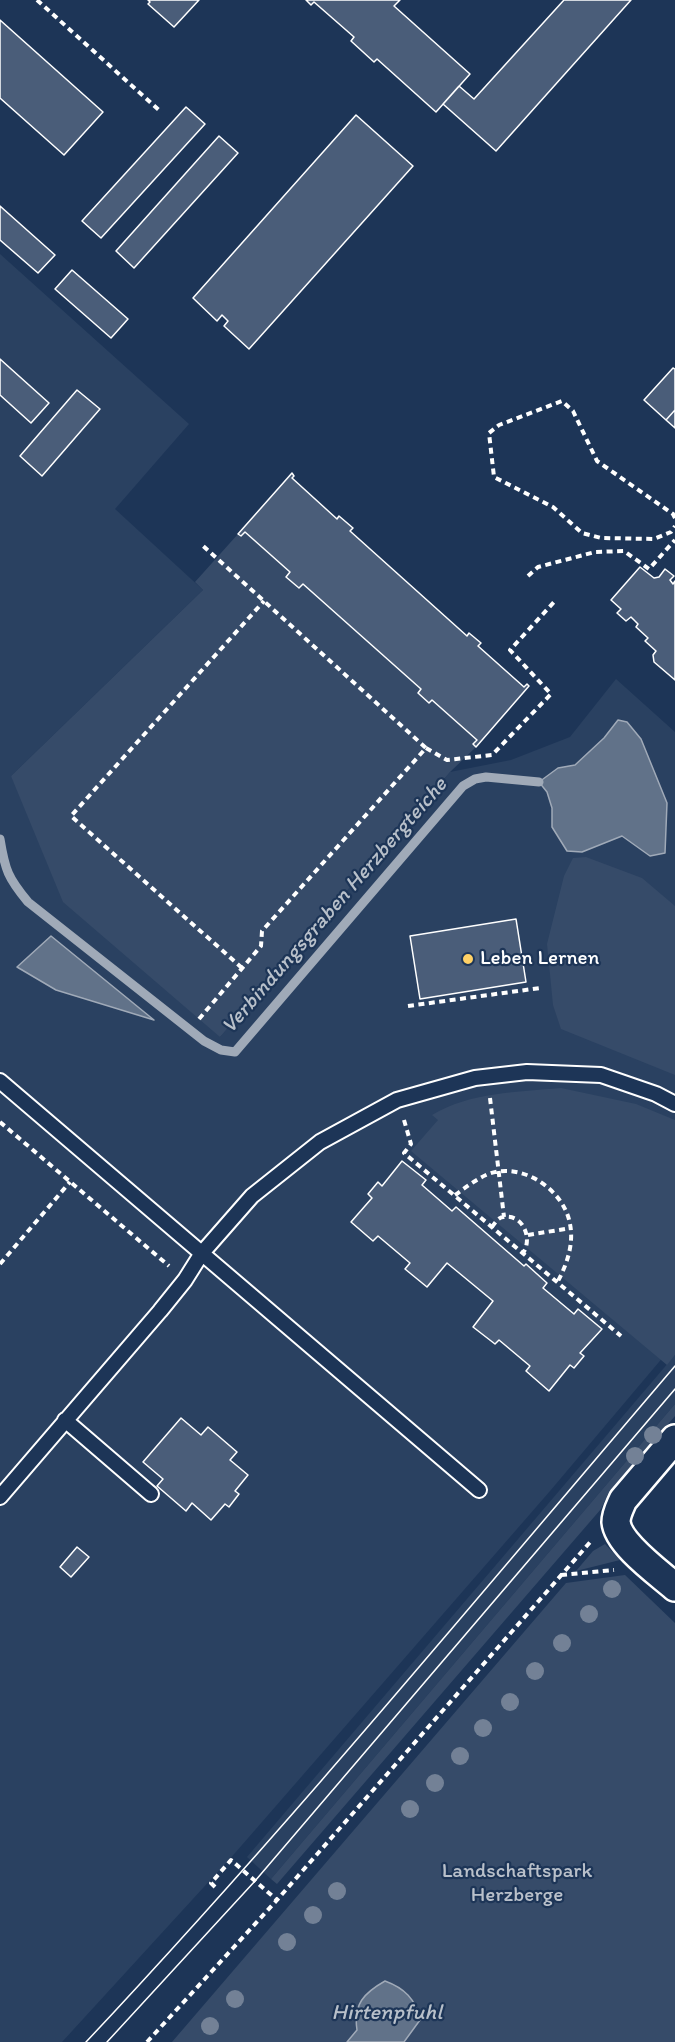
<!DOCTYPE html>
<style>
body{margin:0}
canvas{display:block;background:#1d3557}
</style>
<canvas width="675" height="2042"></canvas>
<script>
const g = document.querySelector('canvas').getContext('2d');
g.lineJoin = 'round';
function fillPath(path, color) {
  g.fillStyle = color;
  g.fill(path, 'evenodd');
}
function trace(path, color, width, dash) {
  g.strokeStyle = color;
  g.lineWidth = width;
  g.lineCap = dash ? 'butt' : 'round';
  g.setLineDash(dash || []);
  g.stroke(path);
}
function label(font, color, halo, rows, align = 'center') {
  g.font = font + ' Itim,sans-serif';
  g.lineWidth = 4.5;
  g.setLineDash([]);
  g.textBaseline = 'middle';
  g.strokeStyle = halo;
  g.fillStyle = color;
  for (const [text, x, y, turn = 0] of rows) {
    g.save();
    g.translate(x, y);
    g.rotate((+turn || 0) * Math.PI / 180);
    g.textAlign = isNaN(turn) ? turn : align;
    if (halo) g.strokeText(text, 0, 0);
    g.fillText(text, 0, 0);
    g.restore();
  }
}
fillPath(new Path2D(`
 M 0,254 L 189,424 L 115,509 L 203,590 L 11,776 L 220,1037 L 450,772 L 511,760 L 570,737 L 616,679 L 675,732 L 675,1343 L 550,1491 L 235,1853 L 62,2042 L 0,2042 Z
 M 675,1355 L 675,1404 L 271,1879 L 247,1857 Z`), '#2a4161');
fillPath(new Path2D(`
 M 245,532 L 290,572 L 286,577 L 298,588 L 303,584 L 421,689 L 418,693 L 429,703 L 432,700 L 477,740 L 473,744 L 476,747 L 450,772 L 220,1037 L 63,902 L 11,776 L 203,590 L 195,582 L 238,534 L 241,536 Z
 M 586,857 L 642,878 L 675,906 L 675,1075 L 561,1029 L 553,1005 L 547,944 L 564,876 L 573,858 Z
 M 561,1088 L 636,1104 L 675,1120 L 675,1355 L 667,1365 L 411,1151 L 438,1120 L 432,1115 C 470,1092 518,1092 561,1088 Z
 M 675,1404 L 675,1416 L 608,1494 L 601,1509 L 277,1884 L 271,1879 Z
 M 605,1544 L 620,1560 L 576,1571 L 593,1551 Z
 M 625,1575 L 675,1623 L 675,2042 L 172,2042 L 566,1583 Z`), '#364b69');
const water = new Path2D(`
 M 618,720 L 627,722 L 641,739 L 667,803 L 665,853 L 650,856 L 622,836 L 582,852 L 567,851 L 552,827 L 552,808 L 547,792 L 539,782 L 558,768 L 575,765 L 604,738 Z
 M 51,936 L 154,1020 L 56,990 L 17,967 Z
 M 385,1981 C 404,1988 416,1999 420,2020 L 404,2042 L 347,2042 L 357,2030 C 353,2004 364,1993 385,1981 Z`);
fillPath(water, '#617289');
trace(water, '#a0aab8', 1.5);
trace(new Path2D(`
 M 0,839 C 5,870 8,878 28,902 L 204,1041 L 221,1050 L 235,1052 L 463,786 L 475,779 L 486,777 L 539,782`), '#a0aab8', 9);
const building = new Path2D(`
 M 148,0 L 199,0 L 174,27 L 148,4 L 150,2 Z
 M 306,0 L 400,0 L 394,6 L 470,74 L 436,112 L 377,59 L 374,62 L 351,41 L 354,37 L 314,2 L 311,5 Z
 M 564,0 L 631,0 L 496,151 L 443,104 L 459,86 L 474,99 Z
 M 0,20 L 103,112 L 64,155 L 0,98 Z
 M 186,107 L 205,124 L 101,238 L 82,221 Z
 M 356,115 L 413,166 L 249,349 L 224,326 L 228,321 L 222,315 L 217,321 L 193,298 Z
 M 219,136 L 238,153 L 134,268 L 116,251 Z
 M 0,206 L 55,255 L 38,273 L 0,240 Z
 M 72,270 L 128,319 L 111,338 L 55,289 Z
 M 0,359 L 49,403 L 31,423 L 0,395 Z
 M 673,368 L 675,369 L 675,410 L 666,420 L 644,400 Z
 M 77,390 L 100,409 L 42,476 L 20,456 Z
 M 675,410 L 675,428 L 666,420 Z
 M 292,473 L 294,476 L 292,478 L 337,519 L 339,516 L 353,528 L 350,531 L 467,636 L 469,633 L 481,643 L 478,646 L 524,687 L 527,684 L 529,686 L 476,747 L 473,744 L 477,740 L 432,700 L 429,703 L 418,693 L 421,689 L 303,584 L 299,588 L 286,577 L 290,572 L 245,532 L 241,536 L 238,534 Z
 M 640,567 L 654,578 L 659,577 L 665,569 L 674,576 L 670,580 L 673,584 L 675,581 L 675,680 L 654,662 L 653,655 L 656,651 L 645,641 L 648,638 L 636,627 L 638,624 L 631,617 L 626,621 L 617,613 L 621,609 L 611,600 Z
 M 516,919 L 526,982 L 420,999 L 410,936 Z
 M 402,1161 L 426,1180 L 422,1185 L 452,1211 L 456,1207 L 524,1266 L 526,1264 L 547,1283 L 543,1288 L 574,1314 L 578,1309 L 602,1329 L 580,1353 L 584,1356 L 574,1368 L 570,1365 L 549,1391 L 526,1371 L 530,1366 L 499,1340 L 495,1344 L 473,1327 L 493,1301 L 447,1263 L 427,1287 L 405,1269 L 410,1263 L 378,1236 L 373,1241 L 351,1222 L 372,1198 L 368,1194 L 378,1182 L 382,1186 Z
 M 181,1418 L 201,1435 L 208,1427 L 237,1452 L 230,1460 L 248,1475 L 235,1491 L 239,1494 L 229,1507 L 225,1504 L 211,1520 L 192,1503 L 186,1511 L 157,1486 L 163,1479 L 143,1462 Z
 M 77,1547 L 89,1557 L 71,1577 L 60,1567 Z`);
fillPath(building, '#4a5d79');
trace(building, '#fff', 1.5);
const service = new Path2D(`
 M 0,1081 L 479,1490
 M 65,1420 L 151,1494
 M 0,1497 L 160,1311 L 185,1280 L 202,1253 L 252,1196 L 320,1142 L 397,1100 L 475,1078 L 527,1072 L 601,1075 L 656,1094 L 675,1104`);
const minor = new Path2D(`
 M 675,1439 L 623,1500 C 620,1507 616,1514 616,1522 C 618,1544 659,1573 675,1587`);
trace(service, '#fff', 18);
trace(minor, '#fff', 32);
trace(new Path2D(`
 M 37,0 L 161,112
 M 675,518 L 673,514 L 597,461 L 573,411 L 562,401 L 499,425 L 489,433 L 494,477 L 553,507 L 582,533 L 601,538 L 654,539 L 671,532 L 675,526
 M 528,576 L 538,567 L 595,552 L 624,551 L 649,569 L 675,540
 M 426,748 L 447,760 L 492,755 L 551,694 L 510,650 L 555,601
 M 242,968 L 71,816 L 264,601
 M 408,1006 L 540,988
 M 199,1019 L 261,946 L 262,931 L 426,748 L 201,544
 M 490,1098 L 504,1217
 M 404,1120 L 411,1144 L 404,1153 L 621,1336
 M 0,1122 L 169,1266
 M 455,1195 C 465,1188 475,1180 486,1175 C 520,1160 564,1189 570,1224 C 574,1244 567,1264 558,1281
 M 492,1227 C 495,1223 498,1217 504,1217 C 523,1214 533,1239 523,1253
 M 528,1235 L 571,1228
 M 0,1264 L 70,1182
 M 561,1575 L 614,1570
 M 215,1887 L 211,1883 L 231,1860 L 277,1900
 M 147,2042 L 277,1900 L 592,1540`), '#fff', 4, [6, 4.5]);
trace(service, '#1d3557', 14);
trace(minor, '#1d3557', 27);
trace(new Path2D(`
 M 86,2042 C 291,1824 481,1593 675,1366
 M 107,2042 L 255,1881 L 675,1389`), '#fff', 1.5);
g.fillStyle = '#738196';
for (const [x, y] of [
 [653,1435],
 [635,1456],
 [612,1589],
 [589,1614],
 [562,1643],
 [535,1671],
 [510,1702],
 [483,1728],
 [460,1756],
 [435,1783],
 [410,1809],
 [337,1891],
 [313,1915],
 [287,1942],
 [235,1999],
 [210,2026]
]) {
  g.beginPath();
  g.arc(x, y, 9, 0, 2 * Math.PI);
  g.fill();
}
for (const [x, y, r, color] of [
 [468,959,6,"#ffd166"]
]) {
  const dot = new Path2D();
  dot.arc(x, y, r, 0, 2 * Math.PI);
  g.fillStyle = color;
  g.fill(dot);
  trace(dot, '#1d3557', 2);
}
label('21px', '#fff', '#1d3557', [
 ["Leben Lernen",480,959]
], 'left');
label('21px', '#b9c0ca', '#1d3557', [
 ["Landschaftspark",517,1872],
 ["Herzberge",517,1896]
]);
label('italic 22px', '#b8c0ca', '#1d3557', [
 ["Verbindungsgraben Herzbergteiche",335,906,-49],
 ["Hirtenpfuhl",387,2013]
]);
</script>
